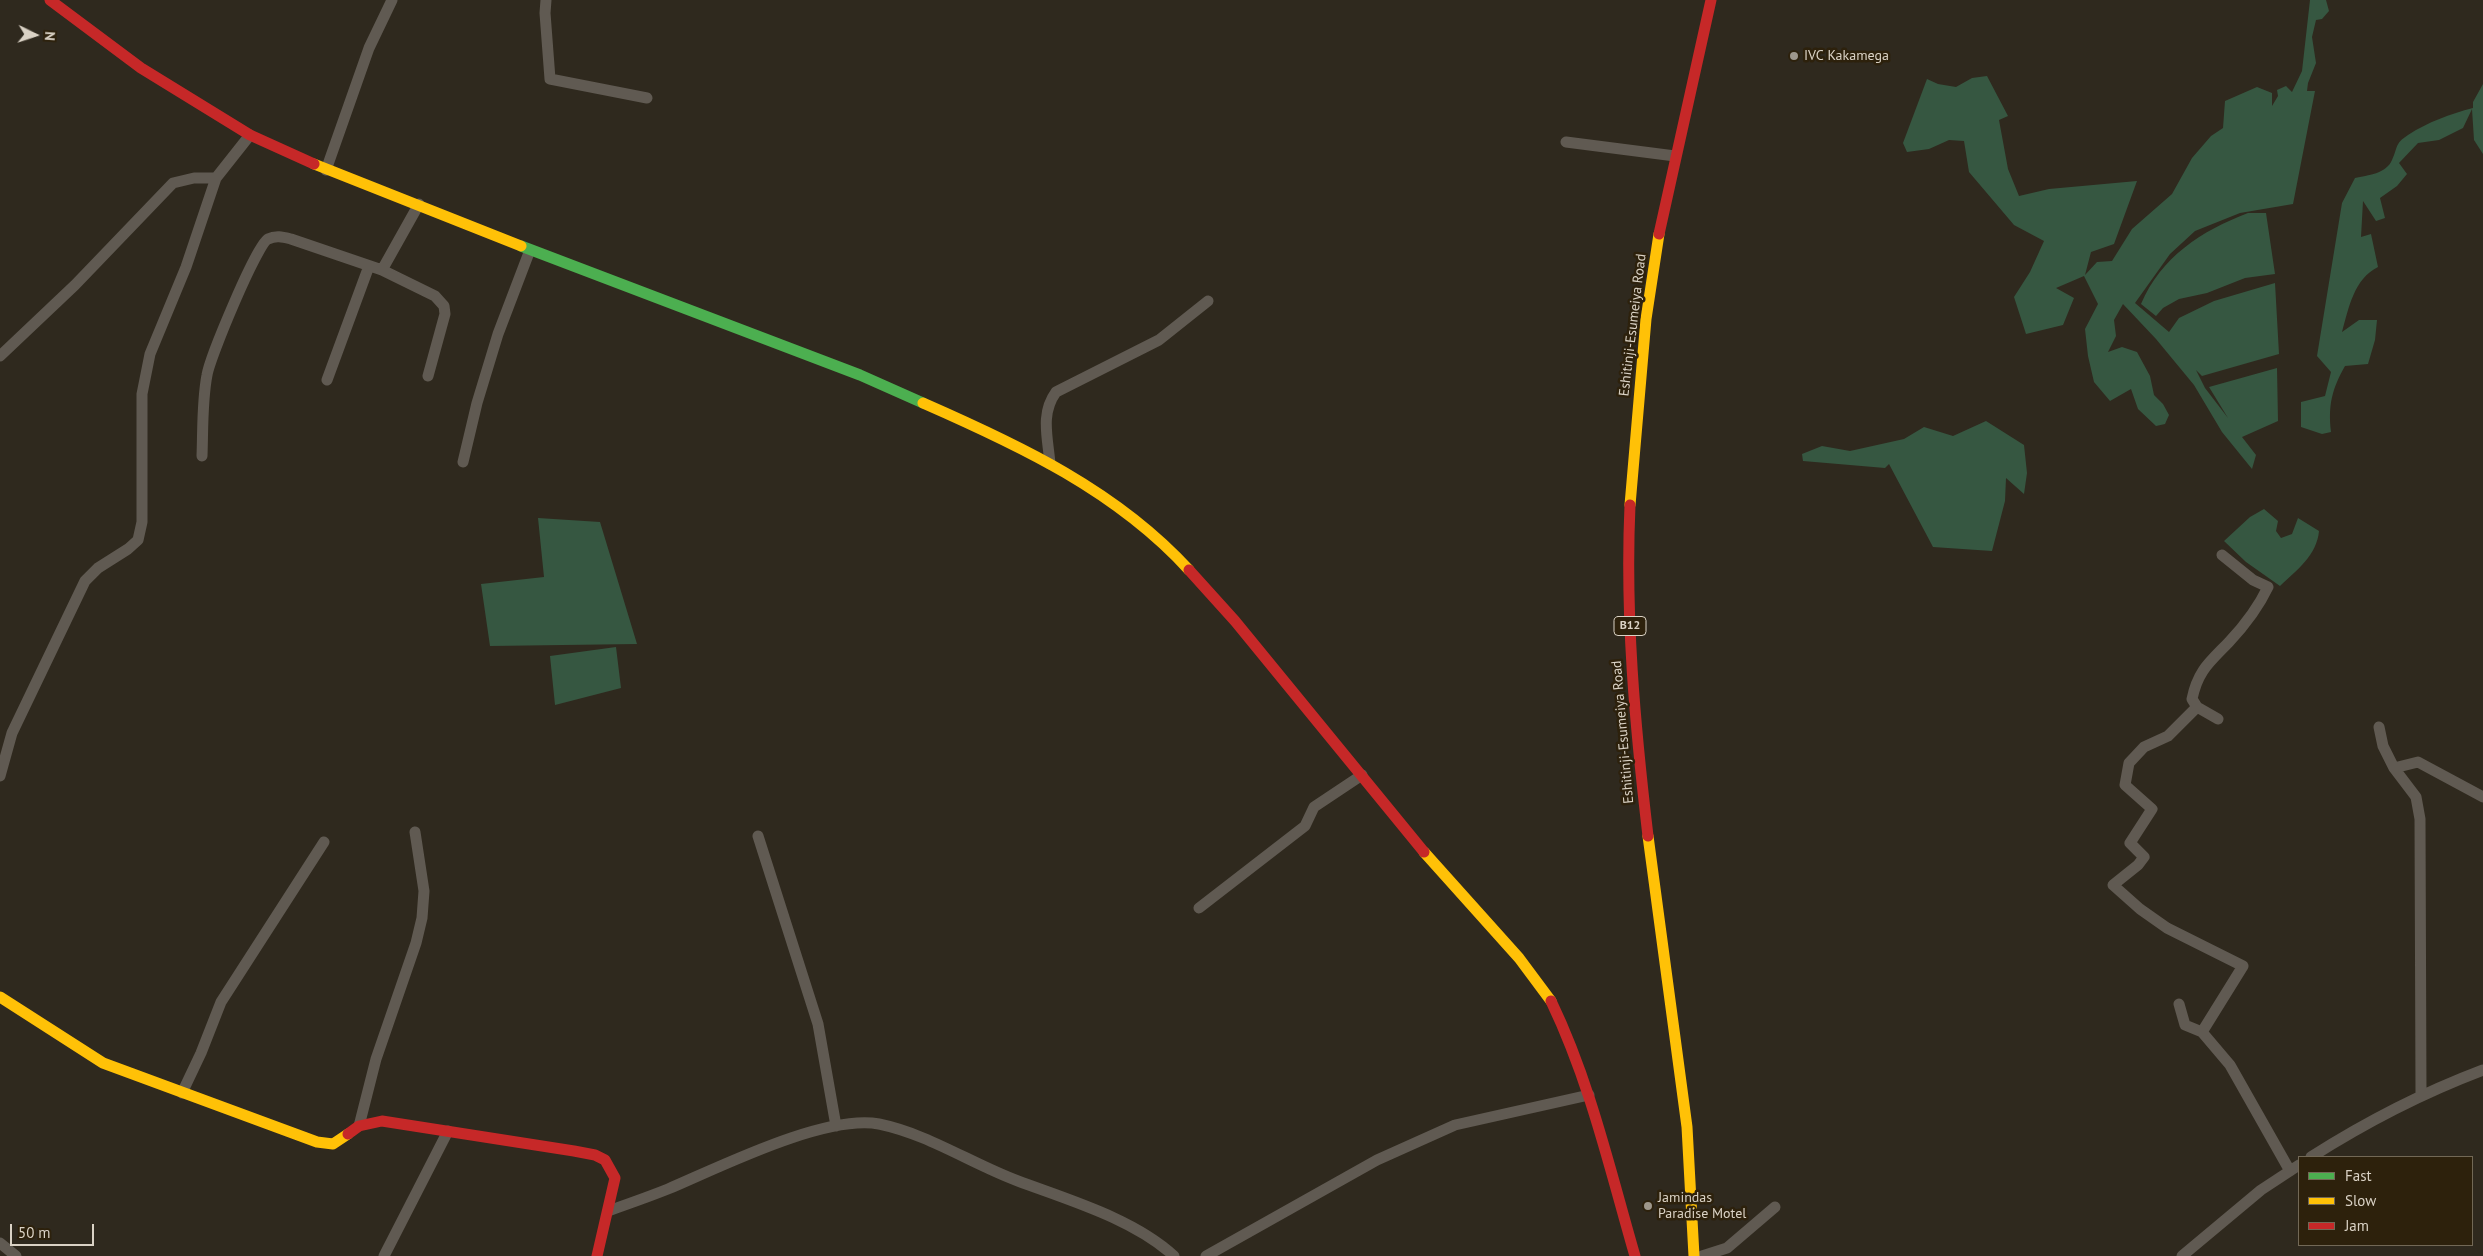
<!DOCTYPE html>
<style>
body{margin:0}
#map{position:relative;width:2483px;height:1256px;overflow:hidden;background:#2f291e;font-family:"PT Sans",sans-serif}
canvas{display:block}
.legend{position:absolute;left:2298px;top:1156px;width:175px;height:90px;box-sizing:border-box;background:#2d210c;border:1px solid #726856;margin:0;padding:6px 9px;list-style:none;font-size:15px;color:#dad2c5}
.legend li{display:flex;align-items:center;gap:10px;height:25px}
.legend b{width:25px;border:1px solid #726856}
.north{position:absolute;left:10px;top:10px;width:50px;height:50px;-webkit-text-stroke:4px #2d210c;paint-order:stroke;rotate:94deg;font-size:14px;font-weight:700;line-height:20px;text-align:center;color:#dad2c5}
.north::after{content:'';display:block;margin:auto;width:18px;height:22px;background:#dad2c5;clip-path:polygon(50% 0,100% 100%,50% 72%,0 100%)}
.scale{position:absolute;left:10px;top:1224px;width:84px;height:22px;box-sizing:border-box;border:2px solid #dad2c5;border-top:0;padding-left:6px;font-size:15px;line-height:18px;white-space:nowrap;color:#dad2c5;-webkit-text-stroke:4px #2d210c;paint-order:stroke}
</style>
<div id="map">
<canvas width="2483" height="1256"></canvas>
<ul class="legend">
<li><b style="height:6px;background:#4caf50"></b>Fast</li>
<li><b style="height:6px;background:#ffc107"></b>Slow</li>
<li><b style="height:6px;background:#c62828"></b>Jam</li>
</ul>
<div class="north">N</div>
<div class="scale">50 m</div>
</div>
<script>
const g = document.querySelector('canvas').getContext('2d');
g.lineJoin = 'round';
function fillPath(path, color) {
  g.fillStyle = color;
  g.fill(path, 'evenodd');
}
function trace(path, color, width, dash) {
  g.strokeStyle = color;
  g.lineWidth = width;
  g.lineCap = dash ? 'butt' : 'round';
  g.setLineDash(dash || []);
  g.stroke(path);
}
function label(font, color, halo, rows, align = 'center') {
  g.font = font + ' "PT Sans",sans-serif';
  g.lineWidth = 5;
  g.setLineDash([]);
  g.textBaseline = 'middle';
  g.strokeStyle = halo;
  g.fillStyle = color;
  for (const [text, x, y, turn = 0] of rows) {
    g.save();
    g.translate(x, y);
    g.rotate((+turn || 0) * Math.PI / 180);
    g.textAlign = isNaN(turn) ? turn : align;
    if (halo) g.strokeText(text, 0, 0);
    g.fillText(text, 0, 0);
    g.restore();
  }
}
fillPath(new Path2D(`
 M 2310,0 L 2326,0 L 2329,11 L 2322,19 L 2316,20 L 2312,37 L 2316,63 L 2308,83 L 2307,91 L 2315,91 L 2293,204 L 2240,213 L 2195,231 L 2170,254 L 2135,303 L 2169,332 L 2179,318 L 2214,301 L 2275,283 L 2279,354 L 2202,376 L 2196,370 L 2205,388 L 2228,418 L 2209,387 L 2277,368 L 2278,421 L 2242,437 L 2256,455 L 2252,469 L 2222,432 L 2194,385 L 2156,339 L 2123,304 L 2114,320 L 2116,336 L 2108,352 L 2122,347 L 2137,352 L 2150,376 L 2154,395 L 2163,404 L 2169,415 L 2165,424 L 2156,426 L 2138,409 L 2131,389 L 2110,401 L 2094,382 L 2088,356 L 2085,329 L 2098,304 L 2084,276 L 2056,288 L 2074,298 L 2063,325 L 2026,334 L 2014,297 L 2030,272 L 2044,241 L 2014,225 L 1969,172 L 1964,141 L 1949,140 L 1929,149 L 1907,152 L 1903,143 L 1927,79 L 1938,84 L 1956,87 L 1972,78 L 1987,76 L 2008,116 L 1999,120 L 2008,169 L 2019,196 L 2049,189 L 2137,181 L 2114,244 L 2091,252 L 2085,275 L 2097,262 L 2112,261 L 2132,229 L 2172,194 L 2192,158 L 2211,136 L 2223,128 L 2225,101 L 2257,87 L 2272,93 L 2272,106 L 2278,96 L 2277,90 L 2286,86 L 2292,92 L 2302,71 Z
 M 2483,84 L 2483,154 L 2474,140 L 2472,109 L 2463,128 L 2439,140 L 2418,143 L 2399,163 L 2407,174 L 2397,186 L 2380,198 L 2385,218 L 2376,221 L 2363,201 L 2361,237 L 2371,234 L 2378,267 C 2354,279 2349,307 2342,332 L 2359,320 L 2377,320 L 2375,340 L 2368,364 L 2345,366 C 2332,389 2328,405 2331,432 L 2322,434 L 2301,427 L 2301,402 L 2325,396 L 2331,372 L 2317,356 L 2342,203 L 2355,178 C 2368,175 2386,174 2392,160 C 2398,148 2394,144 2408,135 C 2428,122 2450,114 2473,108 L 2473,102 Z
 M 2248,213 L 2266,213 L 2275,274 L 2245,278 L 2207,293 L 2179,299 L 2163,308 L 2156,316 L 2141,304 C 2161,257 2201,231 2248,213 Z
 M 1986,421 L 2024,445 L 2027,473 L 2024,494 L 2006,478 L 2005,501 L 1992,551 L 1933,547 L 1889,464 L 1885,468 L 1803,461 L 1802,454 L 1822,446 L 1850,451 L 1904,439 L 1924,427 L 1953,436 Z
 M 2264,509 L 2278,521 L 2276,531 L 2281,538 L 2292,534 L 2298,518 L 2319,531 C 2317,555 2297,570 2280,586 L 2246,562 L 2224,541 L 2250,517 Z
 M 538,518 L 600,522 L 637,644 L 490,646 L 481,584 L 544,577 Z
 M 616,647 L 621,688 L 555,705 L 550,656 Z`), '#365741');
trace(new Path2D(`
 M 546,0 L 545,13 L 550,79 L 647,98
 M 1566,142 L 1675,156
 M 326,170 L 369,48 L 392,0
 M 382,270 L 419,204
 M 0,356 L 75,285 L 173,183 L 194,178 L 216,178
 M 327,380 L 369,266
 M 202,456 C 203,429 202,401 207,375 C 210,357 257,244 268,239 C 276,235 283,237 291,239 L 382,270 L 435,296 L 444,306 L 445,314 L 428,376
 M 463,462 L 477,403 L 498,334 L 530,250
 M 1050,464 C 1048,438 1040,414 1056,392 L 1159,340 L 1208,301
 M 2197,707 L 2168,736 L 2144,747 L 2129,763 L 2125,785 L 2152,809 L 2130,843 L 2144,857 L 2138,865 L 2113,885 L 2140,909 L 2167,928 L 2243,966 L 2202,1032
 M 2218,719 L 2197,707 L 2192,699 C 2198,670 2210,662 2229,642 C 2245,625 2258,608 2268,587 L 2253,580 L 2222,555
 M 2379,727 L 2383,746 L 2394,768 L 2416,797 L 2420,819 L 2421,1095
 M 2394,768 L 2418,762 L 2483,797
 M 0,776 L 12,733 L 85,581 L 98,568 L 128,549 L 138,540 L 142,522 L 142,394 L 150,354 L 186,267 L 216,178 L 250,135
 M 758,836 L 818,1024 L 836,1126
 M 1199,908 L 1305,826 L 1314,807 L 1362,775
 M 2179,1004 L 2185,1025 L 2202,1032 L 2230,1065 L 2290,1171
 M 182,1093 L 201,1053 L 221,1002 L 324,842
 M 359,1126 L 376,1059 L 416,943 L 422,918 L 424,891 L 415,832
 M 2311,1157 C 2366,1122 2422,1093 2483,1070
 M 608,1211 C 628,1204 648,1197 668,1189 C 720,1167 825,1114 879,1124 C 928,1134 972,1164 1018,1181 C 1069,1200 1134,1219 1174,1256
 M 0,1243 L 16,1256
 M 384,1256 L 448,1131
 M 1206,1256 L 1377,1160 L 1455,1125 L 1589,1095
 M 1702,1256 L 1727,1248 L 1775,1207
 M 2182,1256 L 2261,1190 L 2299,1165`), '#605a52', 11);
trace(new Path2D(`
 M 521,246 L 860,375 L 923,403`), '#4caf50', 11);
trace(new Path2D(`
 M 314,164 L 521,246
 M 923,403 C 1019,445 1117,491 1189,570
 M 1630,505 L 1646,319 L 1659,234
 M 1648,836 L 1687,1127 L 1694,1256
 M 1424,852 L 1519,958 L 1551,1001
 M 0,997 L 103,1063 L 317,1142 L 333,1144 L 348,1134`), '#ffc107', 11);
trace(new Path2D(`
 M 50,0 L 141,68 L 250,135 L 314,164
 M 1659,234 L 1711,0
 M 1630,505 C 1625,616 1635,726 1648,836
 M 1189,570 L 1235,621 L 1424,852
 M 1551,1001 C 1590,1082 1610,1170 1635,1256
 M 348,1134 L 359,1126 L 382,1121 L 574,1151 L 595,1155 L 605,1160 L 615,1178 L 597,1256`), '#c62828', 11);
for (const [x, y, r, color] of [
 [1794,56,5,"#9e978b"],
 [1648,1206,5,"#9e978b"]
]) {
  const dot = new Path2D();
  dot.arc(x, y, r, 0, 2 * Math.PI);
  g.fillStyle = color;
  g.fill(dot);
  trace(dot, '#2d210c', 2);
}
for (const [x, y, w] of [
 [1630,626,32]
]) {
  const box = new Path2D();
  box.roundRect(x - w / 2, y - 9.5, w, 19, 4);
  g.fillStyle = '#2d210c';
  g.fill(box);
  trace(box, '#dad2c5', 1);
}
label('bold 12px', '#dad2c5', null, [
 ["B12",1630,626]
]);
label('14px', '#dad2c5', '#2d210c', [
 ["IVC Kakamega",1804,56],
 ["Jamindas",1658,1198],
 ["Paradise Motel",1658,1214]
], 'left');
label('14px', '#dad2c5', '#2d210c', [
 ["Eshitinji-Esumeiya Road",1633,325,-83],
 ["Eshitinji-Esumeiya Road",1623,732,-95]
]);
</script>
